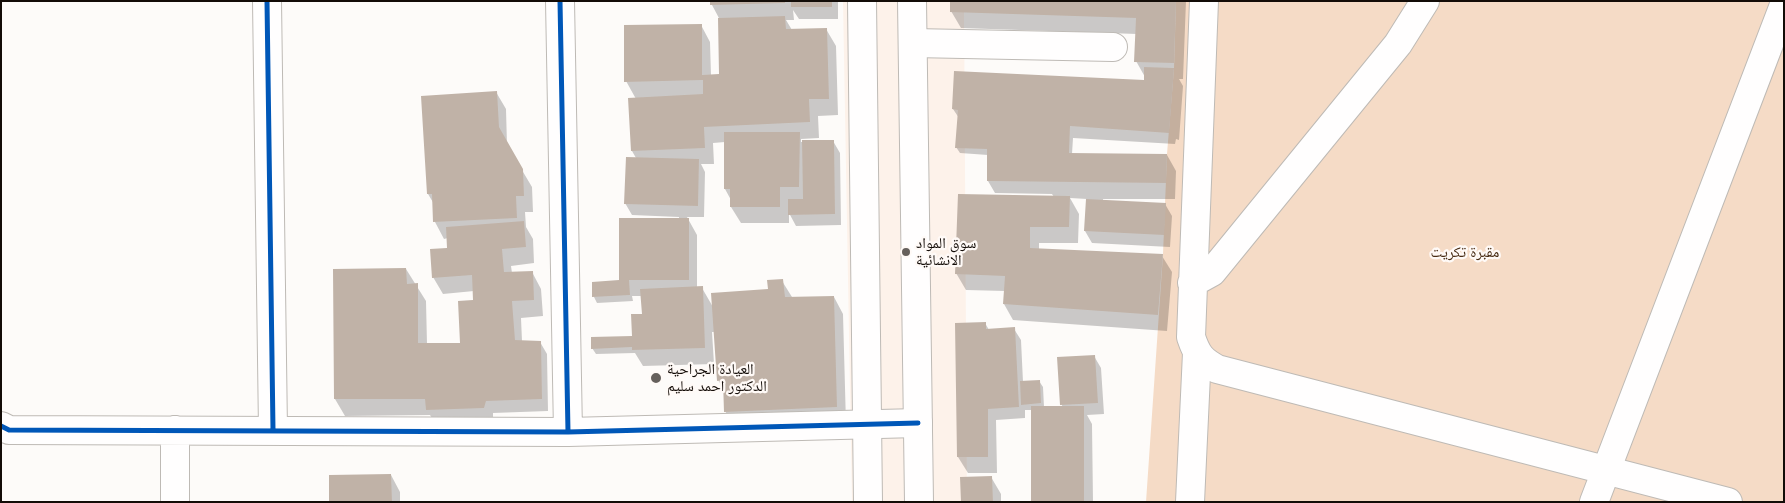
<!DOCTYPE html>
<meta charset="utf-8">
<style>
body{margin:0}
#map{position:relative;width:1785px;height:503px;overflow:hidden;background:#fdfbf9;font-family:Quicksand,sans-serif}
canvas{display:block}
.frame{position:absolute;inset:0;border:2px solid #130c07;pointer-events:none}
</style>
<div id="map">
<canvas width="1785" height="503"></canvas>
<div class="frame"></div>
</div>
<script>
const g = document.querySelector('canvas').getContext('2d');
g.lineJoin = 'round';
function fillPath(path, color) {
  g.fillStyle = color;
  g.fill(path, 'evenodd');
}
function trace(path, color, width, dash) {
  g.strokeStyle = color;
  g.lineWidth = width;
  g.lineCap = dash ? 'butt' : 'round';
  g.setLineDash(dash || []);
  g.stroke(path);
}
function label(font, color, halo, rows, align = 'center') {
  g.font = font + ' Quicksand,"Noto Naskh Arabic",sans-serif';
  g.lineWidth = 4.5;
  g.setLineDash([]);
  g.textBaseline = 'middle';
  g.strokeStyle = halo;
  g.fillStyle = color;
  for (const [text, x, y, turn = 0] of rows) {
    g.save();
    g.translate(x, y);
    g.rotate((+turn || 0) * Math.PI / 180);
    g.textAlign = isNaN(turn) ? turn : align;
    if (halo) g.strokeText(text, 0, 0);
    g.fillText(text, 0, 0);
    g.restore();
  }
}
fillPath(new Path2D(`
 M 843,1 L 964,1 L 967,502 L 852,502 Z`), '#fdf2ea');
fillPath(new Path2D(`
 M 1176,1 L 1784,1 L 1784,502 L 1146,502 L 1163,254 L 1167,154 L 1174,68 Z`), '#f5dbc6');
fillPath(new Path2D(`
 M 712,1 L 838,1 L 838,19 L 799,19 L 793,10 L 794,20 L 786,20 L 792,30 L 826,29 L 836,46 L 838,115 L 818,116 L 819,138 L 801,139 L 801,142 L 833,141 L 840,153 L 841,225 L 796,226 L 789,213 L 789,223 L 741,223 L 731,207 L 731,200 L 725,189 L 725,142 L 713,143 L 714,164 L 701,164 L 705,172 L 704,217 L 687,217 L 697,235 L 697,288 L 702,288 L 713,307 L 769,291 L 782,281 L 792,297 L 834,297 L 843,314 L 846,424 L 735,428 L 725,411 L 725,392 L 718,380 L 715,332 L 712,332 L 714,364 L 643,366 L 635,353 L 596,354 L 592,348 L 633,341 L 643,315 L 642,296 L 632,296 L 633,301 L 597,303 L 594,297 L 593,283 L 622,282 L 679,219 L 679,217 L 632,215 L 625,203 L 636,158 L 632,151 L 636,99 L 626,81 L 701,25 L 710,42 L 711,76 L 720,75 L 720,20 L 712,5 Z
 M 952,1 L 1186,1 L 1183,79 L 1179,79 L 1183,86 L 1179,140 L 1176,139 L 1175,144 L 1073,138 L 1072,154 L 1167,155 L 1176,171 L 1175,199 L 1103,199 L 1103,201 L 1165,204 L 1172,216 L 1170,247 L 1092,243 L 1085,231 L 1087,199 L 1070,198 L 1079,214 L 1078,243 L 1039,243 L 1039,249 L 1162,256 L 1172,272 L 1167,331 L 1013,320 L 1004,304 L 1005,291 L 966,290 L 956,273 L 1054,197 L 1052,194 L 995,193 L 988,181 L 988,155 L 960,153 L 956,147 L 959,118 L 953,109 L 1145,81 L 1145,77 L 1136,61 L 1137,34 L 961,28 L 951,11 Z
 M 496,92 L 506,109 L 507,145 L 532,187 L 533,212 L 525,212 L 526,227 L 533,239 L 534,263 L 511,266 L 512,273 L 532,272 L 541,289 L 543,316 L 521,318 L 522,341 L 540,342 L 547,354 L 548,411 L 493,413 L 493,424 L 437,426 L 430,415 L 345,416 L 335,399 L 334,270 L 406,269 L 426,301 L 427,344 L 462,344 L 475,302 L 474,291 L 443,294 L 433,277 L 449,249 L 448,238 L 444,239 L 435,222 L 434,204 L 428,194 Z
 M 985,323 L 989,330 L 1014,329 L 1021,340 L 1023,382 L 1039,381 L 1043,387 L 1044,407 L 1063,407 L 1061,404 L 1094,356 L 1101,368 L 1104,414 L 1087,415 L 1092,424 L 1093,502 L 1032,502 L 1033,410 L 1025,410 L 1025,418 L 996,420 L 997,473 L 968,473 L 958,457 Z
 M 391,475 L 400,492 L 400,502 L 330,502 Z
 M 991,477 L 1001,494 L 1001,502 L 962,502 Z`), '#0003');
fillPath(new Path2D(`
 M 710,1 L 785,1 L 785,3 L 710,5 Z
 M 791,1 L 832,1 L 832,7 L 791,7 Z
 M 950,1 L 1176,1 L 1174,63 L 1134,62 L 1136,18 L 950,12 Z
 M 785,16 L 786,29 L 827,28 L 829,99 L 809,99 L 810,122 L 704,127 L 705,148 L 631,151 L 628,98 L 703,94 L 703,80 L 624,82 L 624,25 L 702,24 L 702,75 L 719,74 L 718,18 Z
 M 1144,67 L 1174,68 L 1169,133 L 1070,126 L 1069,153 L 1167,154 L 1166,183 L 987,181 L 987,149 L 955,148 L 958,110 L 952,109 L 954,71 L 1144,80 Z
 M 497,91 L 499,127 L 523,169 L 524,196 L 516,196 L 517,218 L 433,222 L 432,194 L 427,194 L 421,96 Z
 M 724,132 L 800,132 L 799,187 L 780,187 L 780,207 L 730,207 L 730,189 L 724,189 Z
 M 802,140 L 834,140 L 835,214 L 788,215 L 788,199 L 803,199 Z
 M 626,157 L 699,159 L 698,206 L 624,204 Z
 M 958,194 L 1070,196 L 1069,227 L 1030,227 L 1030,248 L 1163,254 L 1158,315 L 1003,304 L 1005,276 L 955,274 Z
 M 1086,199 L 1166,203 L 1164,235 L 1084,231 Z
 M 619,218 L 689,218 L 689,280 L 629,280 L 630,295 L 592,297 L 592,282 L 619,280 Z
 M 524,221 L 526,247 L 502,249 L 504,272 L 533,271 L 534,300 L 512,301 L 515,340 L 541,341 L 542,399 L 486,401 L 484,408 L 426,410 L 425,399 L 334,399 L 333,269 L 406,268 L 407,284 L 418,283 L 418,343 L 460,343 L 458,301 L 473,300 L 472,275 L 432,278 L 430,249 L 447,248 L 446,227 Z
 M 783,279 L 785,297 L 834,296 L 837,407 L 724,412 L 723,380 L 717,381 L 711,293 L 768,289 L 767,280 Z
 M 703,286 L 705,348 L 632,350 L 632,347 L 591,349 L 591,337 L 632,336 L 631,314 L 642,314 L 640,289 Z
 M 986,322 L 986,329 L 1015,327 L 1019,407 L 988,409 L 988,457 L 957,457 L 955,323 Z
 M 1095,355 L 1098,403 L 1060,405 L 1057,357 Z
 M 1040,380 L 1041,403 L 1021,405 L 1020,381 Z
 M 1031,406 L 1084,406 L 1084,502 L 1031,502 Z
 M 391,474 L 392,502 L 329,502 L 329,475 Z
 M 992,476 L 993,502 L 961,502 L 960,477 Z`), '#c0b2a7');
const minor = new Path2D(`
 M 267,1 L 273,430
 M 560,1 L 568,432
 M 1204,1 L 1191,337 C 1197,355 1201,360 1217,369 L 1728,502
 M 913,43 L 1113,47
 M 1192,283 L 1212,272 L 1398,44 L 1425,1
 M 1,426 L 9,430 L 568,432 L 918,423
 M 175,502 L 175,430
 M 1190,502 L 1197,353
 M 1594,502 L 1784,5`);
const major = new Path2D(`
 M 862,1 L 868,502
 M 912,1 L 919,502`);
trace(minor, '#bebab5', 30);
trace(major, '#bebab5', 30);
trace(minor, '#fffefe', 28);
trace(major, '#fffefe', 28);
trace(new Path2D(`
 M 267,1 L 273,430
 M 560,1 L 568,432
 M 1,426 L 9,430 L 568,432 L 918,423`), '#0057b8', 5);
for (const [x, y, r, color] of [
 [906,252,5,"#65605c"],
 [656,378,6,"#65605c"]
]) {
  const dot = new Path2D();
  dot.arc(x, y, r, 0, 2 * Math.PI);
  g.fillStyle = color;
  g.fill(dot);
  trace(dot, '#fffaf7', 2);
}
label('15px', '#130c07', '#fffaf7', [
 ["سوق المواد",916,243],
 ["الانشائية",916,260],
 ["العيادة الجراحية",667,369],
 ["الدكتور احمد سليم",667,386]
], 'left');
label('15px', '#492d15', '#fffaf7', [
 ["مقبرة تكريت",1465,252]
]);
</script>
